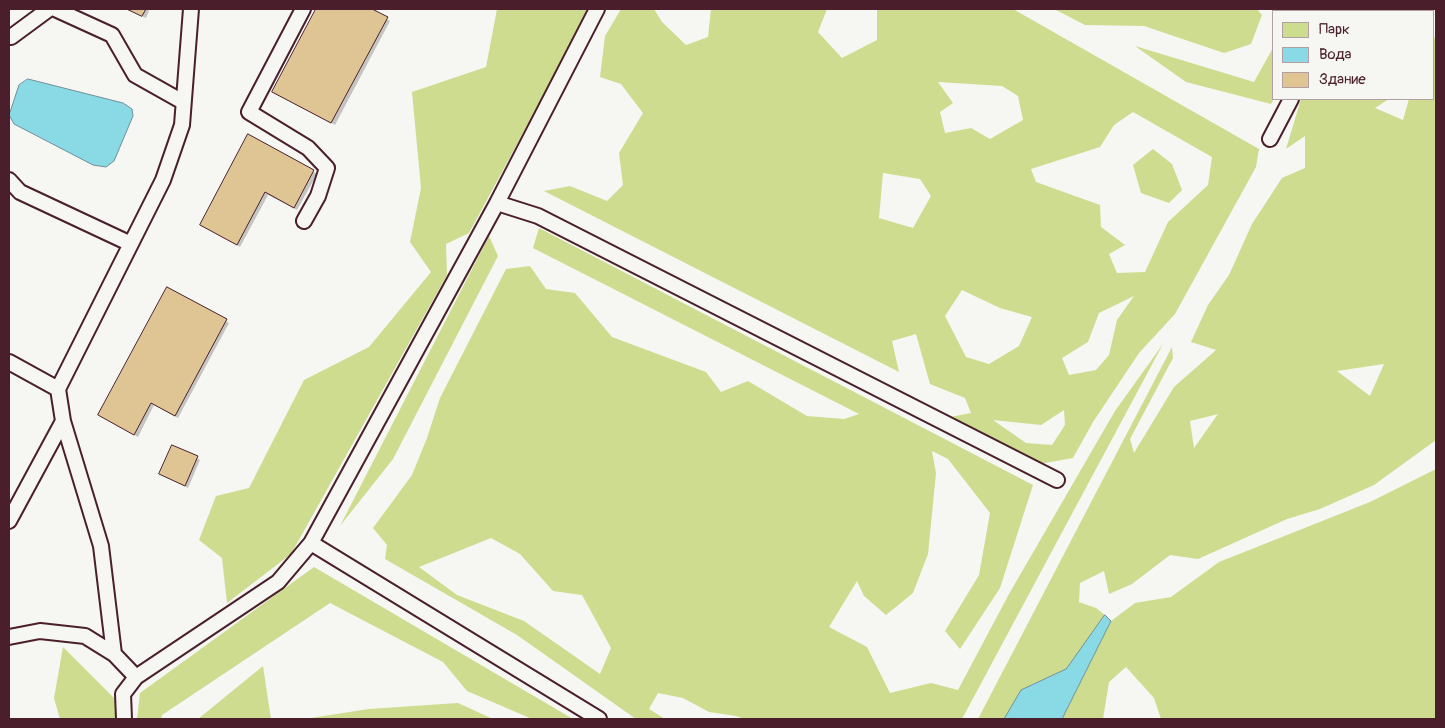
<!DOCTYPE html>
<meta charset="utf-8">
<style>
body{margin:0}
#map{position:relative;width:1445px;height:728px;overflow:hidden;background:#f6f6f2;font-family:Pangolin,sans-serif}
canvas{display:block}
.frame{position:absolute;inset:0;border:10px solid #4a1f2b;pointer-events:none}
.legend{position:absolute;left:1272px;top:10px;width:162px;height:90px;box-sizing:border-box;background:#f6f6f2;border:1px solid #b1a0a2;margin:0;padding:6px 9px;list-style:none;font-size:15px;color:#4a1f2b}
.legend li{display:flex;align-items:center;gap:10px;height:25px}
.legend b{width:25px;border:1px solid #b1a0a2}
</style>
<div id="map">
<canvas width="1445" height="728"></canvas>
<div class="frame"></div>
<ul class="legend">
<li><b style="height:14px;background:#cedc8f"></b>Парк</li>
<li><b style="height:14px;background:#89dae4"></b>Вода</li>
<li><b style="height:14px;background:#dfc494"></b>Здание</li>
</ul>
</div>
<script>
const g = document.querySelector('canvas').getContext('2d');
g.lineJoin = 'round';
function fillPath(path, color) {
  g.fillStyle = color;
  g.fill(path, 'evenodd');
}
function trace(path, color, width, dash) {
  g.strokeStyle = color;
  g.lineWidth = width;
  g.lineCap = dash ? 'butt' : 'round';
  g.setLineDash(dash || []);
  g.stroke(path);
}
fillPath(new Path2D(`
 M 497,9 L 590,9 L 469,233 L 446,244 L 447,275 L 291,554 L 227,603 L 222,558 L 199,540 L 216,496 L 249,488 L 304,380 L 369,347 L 431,272 L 410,242 L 421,188 L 412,92 L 486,67 Z
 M 621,9 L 654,9 L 662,22 L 686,45 L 708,37 L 711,9 L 827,9 L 818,32 L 842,58 L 877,40 L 877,10 L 874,9 L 1013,9 L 1259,149 L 1256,167 L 1175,314 L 1139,353 L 1093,422 L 1073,458 L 1039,464 L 950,417 L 971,413 L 965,398 L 930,384 L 916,334 L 892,341 L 899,372 L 544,191 L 570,186 L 607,201 L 623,185 L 619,153 L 643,113 L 621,84 L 600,77 L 605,36 ZM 938,82 L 1002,86 L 1018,96 L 1023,120 L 990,139 L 971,128 L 945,133 L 940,112 L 953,103 ZM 1133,112 L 1212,157 L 1208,185 L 1168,222 L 1145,272 L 1117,273 L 1109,254 L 1125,245 L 1101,227 L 1100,205 L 1036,182 L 1031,169 L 1100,147 L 1114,125 ZM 883,173 L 920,179 L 931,196 L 913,228 L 879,218 ZM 962,290 L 1000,308 L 1032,317 L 1019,346 L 989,364 L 966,357 L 945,316 ZM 1134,296 L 1117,320 L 1109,355 L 1096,370 L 1069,375 L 1062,358 L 1088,342 L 1099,313 ZM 1064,410 L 1065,425 L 1052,445 L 1026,443 L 993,420 L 1041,425 Z
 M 1054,9 L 1257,9 L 1262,15 L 1251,44 L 1224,53 L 1144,26 L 1085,25 Z
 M 1436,37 L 1436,440 L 1374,485 L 1320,509 L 1287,519 L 1198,559 L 1170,555 L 1132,584 L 1109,594 L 1104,571 L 1080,583 L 1079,602 L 1096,608 L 1105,615 L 1066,669 L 1021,690 L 1004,719 L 978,719 L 1172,347 L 1173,358 L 1130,439 L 1134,453 L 1174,387 L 1216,350 L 1191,342 L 1208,305 L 1229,275 L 1252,224 L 1282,178 L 1305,168 L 1305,136 L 1286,149 L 1301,99 L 1389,99 L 1375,108 L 1403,120 L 1409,99 L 1434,99 L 1434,38 ZM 1384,364 L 1370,396 L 1337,371 ZM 1218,414 L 1194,448 L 1190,421 Z
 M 1135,46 L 1254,82 L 1274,46 L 1274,98 L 1271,104 L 1186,82 Z
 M 1153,149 L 1172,164 L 1182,190 L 1169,203 L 1141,193 L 1133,165 Z
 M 539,228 L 1033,485 L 1000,588 L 960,649 L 945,631 L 979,575 L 990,513 L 948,459 L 932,451 L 936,473 L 928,554 L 913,593 L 886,615 L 864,596 L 857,581 L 829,627 L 867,647 L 890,693 L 931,683 L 958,690 L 1009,594 L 1115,411 L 1163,344 L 962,719 L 744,719 L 736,716 L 709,712 L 683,698 L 658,693 L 649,709 L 665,719 L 636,719 L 517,635 L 385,559 L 387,545 L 373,528 L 412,475 L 427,438 L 440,398 L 506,269 L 530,266 L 546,289 L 575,293 L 612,337 L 706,372 L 721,392 L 748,381 L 807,416 L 844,419 L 859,414 L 533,248 ZM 491,538 L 520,554 L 553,591 L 582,595 L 611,648 L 600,674 L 524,621 L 457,595 L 419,567 Z
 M 489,236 L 498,256 L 393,459 L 340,526 Z
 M 1436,469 L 1436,719 L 1161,719 L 1154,698 L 1126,667 L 1109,682 L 1103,719 L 1062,719 L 1111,621 L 1135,603 L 1171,597 L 1219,562 L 1370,502 Z
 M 314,567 L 573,719 L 532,719 L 467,691 L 443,662 L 330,603 L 162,715 L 161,719 L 137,719 L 140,693 Z
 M 63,647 L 117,701 L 117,719 L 60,719 L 54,698 Z
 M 263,666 L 271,719 L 198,719 Z
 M 458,703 L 493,719 L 304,719 L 369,709 Z`), '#cedc8f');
const water = new Path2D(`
 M 28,79 L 123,103 L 132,109 L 133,116 L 114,161 L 106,167 L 93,165 L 14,124 L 9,115 L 19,85 Z
 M 1105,615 L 1111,621 L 1062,719 L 1004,719 L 1021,690 L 1066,669 Z`);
fillPath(water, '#89dae4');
trace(water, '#708f9a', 1);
fillPath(new Path2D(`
 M 125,9 L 147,9 L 149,11 L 146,18 Z
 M 317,9 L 370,9 L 390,21 L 335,125 L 273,92 Z
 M 249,136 L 317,174 L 297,210 L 268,195 L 240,247 L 201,225 Z
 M 167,289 L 229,323 L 178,418 L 154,405 L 138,437 L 99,415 Z
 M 173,446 L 200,460 L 188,488 L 161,474 Z`), '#0003');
const building = new Path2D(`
 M 127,9 L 146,9 L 142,16 Z
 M 316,9 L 372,9 L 388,17 L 331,123 L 272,92 Z
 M 248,134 L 314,170 L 294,208 L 265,192 L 237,245 L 200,225 Z
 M 167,287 L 227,319 L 175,416 L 151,403 L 134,435 L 98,415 Z
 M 172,445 L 198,456 L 185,486 L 159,474 Z`);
fillPath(building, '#dfc494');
trace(building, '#4a1f2b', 1);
const lane = new Path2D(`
 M 55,9 L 112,35 L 135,75 L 183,102
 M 303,9 L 249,112 L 308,148 L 327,168 L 318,196 L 304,221
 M 1336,11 L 1337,9
 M 11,37 L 49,9
 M 1270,139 L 1291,99
 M 9,180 L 20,192 L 131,244
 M 497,203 L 538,216 L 1057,480
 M 9,362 L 58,389
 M 63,421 L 101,546 L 114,654 L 136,677
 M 9,521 L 63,421 L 58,389 L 163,180 L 182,125 L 191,9
 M 311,543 L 599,719
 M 9,637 L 40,631 L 85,636 L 114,654
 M 124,719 L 123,694 L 136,677 L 278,582 L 311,543 L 497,203 L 597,9`);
trace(lane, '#4a1f2b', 18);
trace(lane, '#f6f6f2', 14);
</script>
